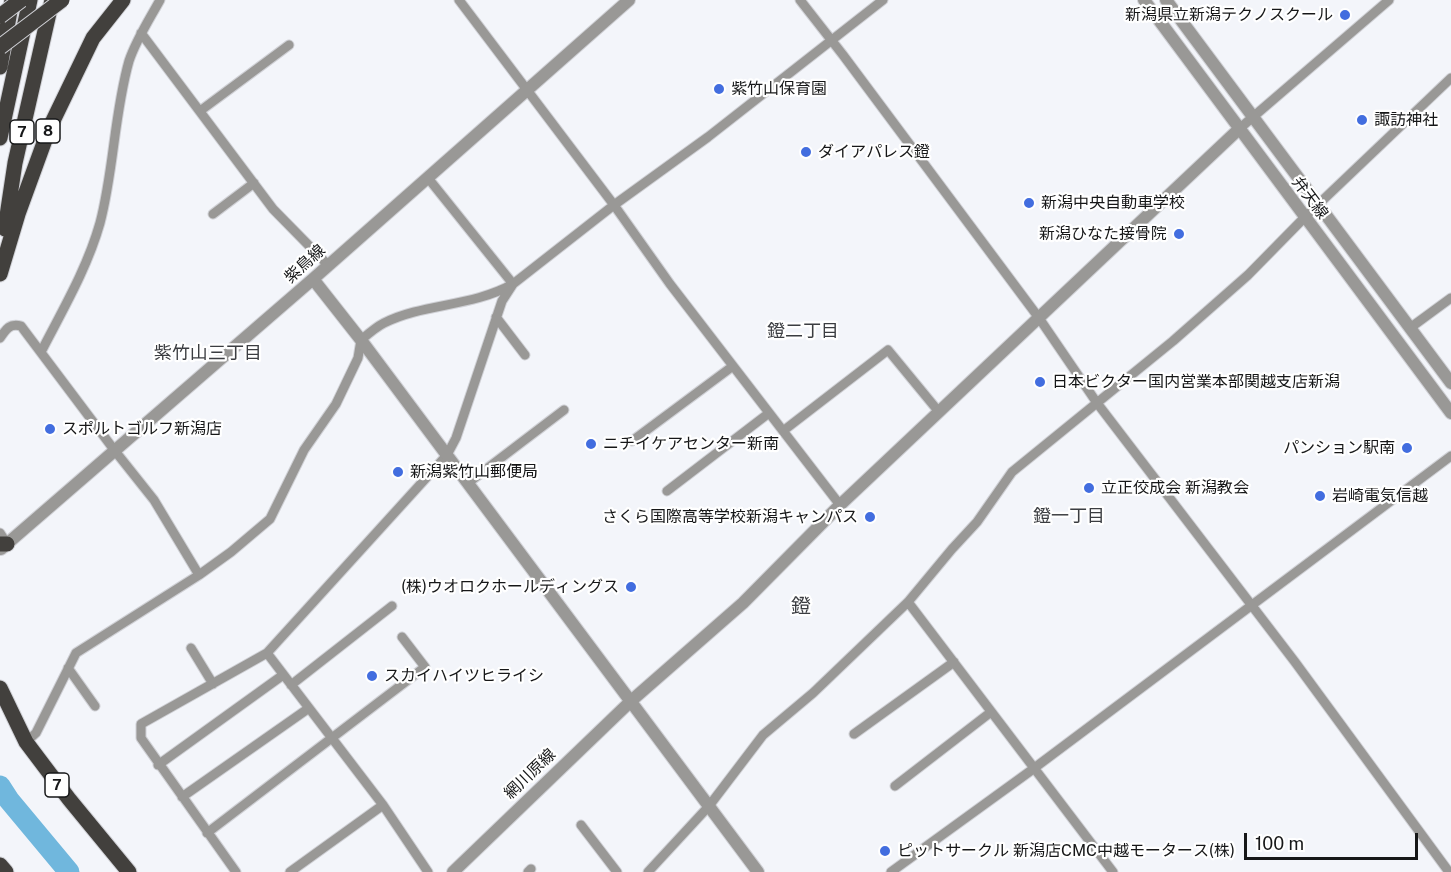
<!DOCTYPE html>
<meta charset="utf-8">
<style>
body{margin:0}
#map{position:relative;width:1451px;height:872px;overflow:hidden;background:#f3f5fa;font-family:"Public Sans",sans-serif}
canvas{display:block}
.scale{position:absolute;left:1244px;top:833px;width:174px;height:27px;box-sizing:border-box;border:3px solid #161718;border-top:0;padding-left:8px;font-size:18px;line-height:21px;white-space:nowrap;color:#161718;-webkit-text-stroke:4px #fff;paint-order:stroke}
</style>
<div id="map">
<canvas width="1451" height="872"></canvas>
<div class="scale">100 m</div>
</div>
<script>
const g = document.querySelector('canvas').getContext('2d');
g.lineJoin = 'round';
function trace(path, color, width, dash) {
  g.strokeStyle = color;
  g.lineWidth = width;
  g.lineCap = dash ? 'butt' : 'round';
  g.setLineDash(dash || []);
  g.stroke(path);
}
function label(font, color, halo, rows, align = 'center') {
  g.font = font + ' "Public Sans","Noto Sans JP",sans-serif';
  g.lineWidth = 4.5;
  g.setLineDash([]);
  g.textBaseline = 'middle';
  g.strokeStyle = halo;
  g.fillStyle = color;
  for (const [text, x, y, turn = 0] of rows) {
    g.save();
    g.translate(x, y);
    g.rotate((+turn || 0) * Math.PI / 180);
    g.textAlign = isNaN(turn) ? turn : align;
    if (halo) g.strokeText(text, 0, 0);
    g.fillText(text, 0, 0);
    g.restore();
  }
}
trace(new Path2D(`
 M 0,786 L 9,800 L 69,872`), '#70b7dd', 21);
const minor = new Path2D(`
 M 459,0 L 614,205 L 670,284 L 840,505
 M 800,0 L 843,55 L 1039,318 L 1097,403 L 1295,662 L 1449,872
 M 141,33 L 273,209 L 328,265
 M 200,111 L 289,45
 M 1239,129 L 1389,0
 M 213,214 L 254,183
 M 496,317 L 525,355
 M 1410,328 L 1451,298
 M 0,338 C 6,329 10,323 21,326 L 115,451 L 154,500 L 199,575
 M 41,352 C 62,311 87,269 100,223 C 114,170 114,114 129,61 C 136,40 149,20 160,0
 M 783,431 L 888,350 L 939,412
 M 632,441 L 733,366
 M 468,483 L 564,410
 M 667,491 L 769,413
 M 0,533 L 7,544
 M 908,602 L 1113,872
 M 191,648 L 213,684
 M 267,653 L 383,805 L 428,872
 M 68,668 L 95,706
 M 291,685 L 392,606
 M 854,734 L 954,662
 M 26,742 L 36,733 L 76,653 L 199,575 L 231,552 L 270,519 L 304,450 L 336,404 L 358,358 L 361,340 C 368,334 376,327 384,323 C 424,303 472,307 513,284 L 428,178
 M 158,765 L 283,675
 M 895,786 L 991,712
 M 182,797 L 309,708
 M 581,825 L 617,872
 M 207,833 L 425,667 L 402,637
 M 236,872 L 141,738 L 141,724 L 267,653 L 447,455 L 456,438 L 502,301 L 513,284 L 614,205 L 708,137 L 883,0
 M 290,872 L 383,805
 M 528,872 L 531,869
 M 648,872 L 709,806 L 763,735 L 813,693 L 908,602 L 952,549 L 977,522 L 1012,472 L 1173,341 L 1248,275 L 1304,218 L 1451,78
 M 891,872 L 1029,772 L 1451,456`);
const tertiary = new Path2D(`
 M 1144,0 L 1451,413
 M 1166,0 L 1451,383
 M 313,279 L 361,340 L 758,872
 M 1,549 L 313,279 L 629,0
 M 453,872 L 631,701 L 743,603 L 840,505 L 1239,129`);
const trunk = new Path2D(`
 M 0,67 L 12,0
 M 0,138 L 30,0
 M 5,229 L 15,163 L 52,0
 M 0,274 L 18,214 L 49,129 L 93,38 L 123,0
 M 0,544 L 7,544
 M 0,688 L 26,742 L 69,799 L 129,872
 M 0,865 L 6,872`);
trace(minor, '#d0d1d6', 11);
trace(tertiary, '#d0d1d6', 14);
trace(trunk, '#d0d1d6', 17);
trace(minor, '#999896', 9);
trace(tertiary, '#999896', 12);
trace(trunk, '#42403d', 15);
const trunkBridge = new Path2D(`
 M 0,16 L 21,0
 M 0,47 L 62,0`);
trace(trunkBridge, '#d0d1d6', 17, []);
trace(trunkBridge, '#42403d', 15);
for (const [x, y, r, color] of [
 [1345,15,6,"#426ddf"],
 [719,89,6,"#426ddf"],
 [1362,120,6,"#426ddf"],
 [806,152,6,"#426ddf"],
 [1029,203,6,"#426ddf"],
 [1179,234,6,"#426ddf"],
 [1040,382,6,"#426ddf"],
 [50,429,6,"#426ddf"],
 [591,444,6,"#426ddf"],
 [1407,448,6,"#426ddf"],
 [398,472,6,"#426ddf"],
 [1089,488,6,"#426ddf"],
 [1320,496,6,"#426ddf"],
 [870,517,6,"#426ddf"],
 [631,587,6,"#426ddf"],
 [372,676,6,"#426ddf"],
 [885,851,6,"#426ddf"]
]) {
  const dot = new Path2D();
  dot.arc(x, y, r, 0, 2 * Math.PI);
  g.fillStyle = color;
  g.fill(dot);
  trace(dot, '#fff', 2);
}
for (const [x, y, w] of [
 [48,131,24],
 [22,132,24],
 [57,785,24]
]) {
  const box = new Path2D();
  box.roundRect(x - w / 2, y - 12, w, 24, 4.5);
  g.fillStyle = '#fff';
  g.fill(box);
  trace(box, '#161718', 1.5);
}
label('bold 15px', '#161718', null, [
 ["8",48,131],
 ["7",22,132],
 ["7",57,785]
]);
label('16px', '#161718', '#fff', [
 ["新潟県立新潟テクノスクール",1333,15,"right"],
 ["紫竹山保育園",731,89],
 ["諏訪神社",1374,120],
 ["ダイアパレス鐙",818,152],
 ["新潟中央自動車学校",1041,203],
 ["新潟ひなた接骨院",1167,234,"right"],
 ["日本ビクター国内営業本部関越支店新潟",1052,382],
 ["スポルトゴルフ新潟店",62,429],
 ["ニチイケアセンター新南",603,444],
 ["パンション駅南",1395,448,"right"],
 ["新潟紫竹山郵便局",410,472],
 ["立正佼成会 新潟教会",1101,488],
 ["岩崎電気信越",1332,496],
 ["さくら国際高等学校新潟キャンパス",858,517,"right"],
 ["(株)ウオロクホールディングス",619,587,"right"],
 ["スカイハイツヒライシ",384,676],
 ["ピットサークル 新潟店CMC中越モータース(株)",897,851]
], 'left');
label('16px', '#161718', '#fff', [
 ["弁天線",1310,198,53],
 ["紫鳥線",305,264,-42],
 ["網川原線",530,774,-44]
]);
label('18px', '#3b3d41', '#fff', [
 ["鐙二丁目",803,331],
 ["紫竹山三丁目",208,353],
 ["鐙一丁目",1069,516]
]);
label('20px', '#3b3d41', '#fff', [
 ["鐙",801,607]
]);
</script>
